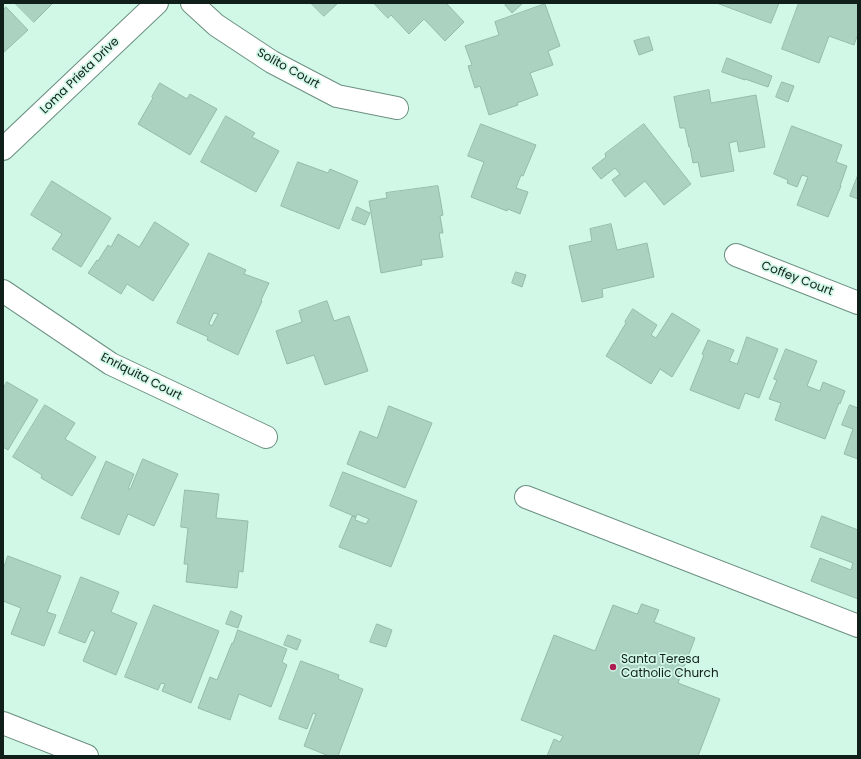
<!DOCTYPE html>
<style>
body{margin:0}
#map{position:relative;width:861px;height:759px;overflow:hidden;background:#d1f8e7;font-family:Poppins,sans-serif}
canvas{display:block}
.frame{position:absolute;inset:0;border:4px solid #101f19;pointer-events:none}
</style>
<div id="map">
<canvas width="861" height="759"></canvas>
<div class="frame"></div>
</div>
<script>
const g = document.querySelector('canvas').getContext('2d');
g.lineJoin = 'round';
function fillPath(path, color) {
  g.fillStyle = color;
  g.fill(path, 'evenodd');
}
function trace(path, color, width, dash) {
  g.strokeStyle = color;
  g.lineWidth = width;
  g.lineCap = dash ? 'butt' : 'round';
  g.setLineDash(dash || []);
  g.stroke(path);
}
function label(font, color, halo, rows, align = 'center') {
  g.font = font + ' Poppins,sans-serif';
  g.lineWidth = 3.5;
  g.setLineDash([]);
  g.textBaseline = 'middle';
  g.strokeStyle = halo;
  g.fillStyle = color;
  for (const [text, x, y, turn = 0] of rows) {
    g.save();
    g.translate(x, y);
    g.rotate((+turn || 0) * Math.PI / 180);
    g.textAlign = isNaN(turn) ? turn : align;
    if (halo) g.strokeText(text, 0, 0);
    g.fillText(text, 0, 0);
    g.restore();
  }
}
const building = new Path2D(`
 M 15,3 L 53,3 L 34,22 Z
 M 311,3 L 338,3 L 324,16 Z
 M 374,3 L 446,3 L 464,22 L 445,41 L 424,19 L 409,34 L 391,15 L 388,18 Z
 M 507,3 L 523,3 L 512,13 L 505,5 Z
 M 717,3 L 779,3 L 771,23 Z
 M 799,3 L 858,3 L 858,34 L 854,45 L 829,36 L 819,63 L 782,49 Z
 M 545,4 L 560,46 L 548,51 L 553,65 L 530,73 L 538,95 L 517,103 L 518,105 L 489,115 L 480,86 L 475,88 L 468,66 L 472,65 L 465,46 L 499,35 L 495,22 Z
 M 6,7 L 28,30 L 3,53 L 3,9 L 4,9 Z
 M 649,37 L 653,50 L 639,55 L 634,41 Z
 M 727,58 L 772,76 L 768,87 L 745,79 L 745,80 L 722,72 Z
 M 782,82 L 794,86 L 788,102 L 776,97 Z
 M 160,83 L 187,99 L 190,94 L 217,109 L 190,155 L 138,124 L 153,98 L 152,97 Z
 M 709,90 L 711,103 L 756,95 L 765,147 L 739,152 L 737,141 L 729,143 L 734,171 L 701,177 L 698,162 L 693,163 L 690,147 L 689,147 L 685,128 L 680,128 L 674,97 Z
 M 226,116 L 255,133 L 252,137 L 279,151 L 256,192 L 201,162 Z
 M 481,124 L 536,145 L 523,176 L 521,175 L 516,188 L 528,192 L 520,214 L 508,209 L 507,211 L 471,197 L 484,162 L 468,156 Z
 M 644,124 L 691,184 L 664,205 L 645,181 L 625,197 L 612,180 L 620,174 L 615,168 L 601,179 L 592,168 L 606,157 L 605,154 Z
 M 792,126 L 842,145 L 836,162 L 847,166 L 840,186 L 841,186 L 828,217 L 797,205 L 808,177 L 802,175 L 797,187 L 787,183 L 788,180 L 774,174 Z
 M 298,162 L 328,173 L 330,169 L 358,181 L 339,229 L 281,206 Z
 M 858,175 L 858,199 L 850,196 Z
 M 52,181 L 111,218 L 81,267 L 52,249 L 62,234 L 31,215 Z
 M 438,186 L 443,215 L 440,216 L 443,233 L 439,233 L 443,257 L 421,260 L 422,265 L 381,273 L 369,201 L 387,198 L 386,193 Z
 M 357,207 L 370,213 L 365,225 L 352,220 Z
 M 155,222 L 189,244 L 153,301 L 127,284 L 121,294 L 88,273 L 97,260 L 98,261 L 108,245 L 111,247 L 118,234 L 139,247 Z
 M 611,224 L 617,250 L 647,243 L 654,277 L 602,289 L 603,297 L 582,302 L 569,246 L 592,241 L 590,229 Z
 M 209,253 L 246,270 L 244,274 L 269,283 L 261,300 L 262,301 L 238,355 L 207,340 L 208,337 L 177,323 ZM 214,313 L 218,314 L 212,326 L 209,324 Z
 M 516,272 L 526,275 L 522,287 L 512,283 Z
 M 327,301 L 334,321 L 349,316 L 368,371 L 325,385 L 314,355 L 287,364 L 276,331 L 302,322 L 299,311 Z
 M 633,309 L 657,325 L 651,335 L 656,338 L 672,313 L 700,330 L 672,377 L 660,369 L 651,384 L 606,356 L 626,323 L 625,322 Z
 M 747,337 L 778,349 L 759,398 L 745,393 L 739,409 L 690,390 L 704,355 L 702,354 L 708,340 L 734,350 L 729,361 L 737,364 Z
 M 786,349 L 817,361 L 807,386 L 820,391 L 823,382 L 845,391 L 840,404 L 839,403 L 825,439 L 775,420 L 781,403 L 769,399 L 777,380 L 774,379 Z
 M 7,382 L 38,400 L 8,450 L 3,447 L 3,389 Z
 M 45,405 L 75,423 L 65,439 L 96,457 L 72,496 L 41,478 L 42,475 L 13,457 Z
 M 850,405 L 858,408 L 858,459 L 844,454 L 853,429 L 842,425 Z
 M 389,406 L 432,423 L 405,488 L 347,464 L 360,431 L 377,438 Z
 M 143,459 L 178,474 L 154,526 L 128,514 L 119,535 L 81,518 L 106,461 L 134,474 L 128,489 L 130,489 Z
 M 343,472 L 417,501 L 391,567 L 339,547 L 352,516 L 356,517 L 355,520 L 366,524 L 369,519 L 357,514 L 356,517 L 330,506 Z
 M 185,490 L 219,494 L 216,518 L 248,521 L 243,572 L 239,571 L 237,588 L 186,582 L 188,564 L 184,564 L 188,528 L 181,527 Z
 M 822,516 L 858,530 L 858,599 L 811,581 L 820,558 L 851,570 L 853,563 L 811,547 Z
 M 8,556 L 61,576 L 47,612 L 56,615 L 44,646 L 11,634 L 21,608 L 3,601 L 3,570 Z
 M 81,577 L 119,592 L 111,612 L 137,623 L 116,675 L 83,661 L 95,632 L 91,630 L 85,643 L 59,633 Z
 M 642,604 L 659,610 L 654,622 L 695,638 L 678,683 L 720,699 L 698,756 L 547,756 L 554,739 L 560,742 L 563,736 L 521,720 L 554,635 L 595,651 L 613,605 L 637,614 Z
 M 154,605 L 219,631 L 191,703 L 162,691 L 165,684 L 161,683 L 158,690 L 125,677 Z
 M 231,611 L 242,616 L 238,628 L 226,624 Z
 M 377,624 L 392,630 L 386,647 L 370,642 Z
 M 238,630 L 287,649 L 282,662 L 287,665 L 271,707 L 239,694 L 230,720 L 198,708 L 210,677 L 217,680 L 232,643 L 233,643 Z
 M 288,635 L 301,640 L 297,650 L 284,645 Z
 M 301,661 L 339,675 L 338,679 L 363,689 L 338,756 L 329,756 L 304,746 L 316,714 L 313,713 L 307,729 L 279,719 Z`);
fillPath(building, '#abd1c1');
trace(building, '#95baaa', 1);
const minor = new Path2D(`
 M 192,3 L 216,25 L 272,62 L 337,96 L 397,108
 M 3,149 L 157,3
 M 736,255 L 858,303
 M 3,291 L 111,364 L 266,437
 M 526,497 L 858,626
 M 3,723 L 87,756`);
trace(minor, '#6b8f80', 24);
trace(minor, '#fff', 22);
for (const [x, y, r, color] of [
 [613,667,4,"#ae1e53"]
]) {
  const dot = new Path2D();
  dot.arc(x, y, r, 0, 2 * Math.PI);
  g.fillStyle = color;
  g.fill(dot);
  trace(dot, '#d1f8e7', 1.5);
}
label('12px', '#101f19', '#d1f8e7', [
 ["Solito Court",288,69,29],
 ["Loma Prieta Drive",80,76,-44],
 ["Coffey Court",797,279,21],
 ["Enriquita Court",141,377,27]
]);
label('12px', '#101f19', '#d1f8e7', [
 ["Santa Teresa",621,660],
 ["Catholic Church",621,674]
], 'left');
</script>
